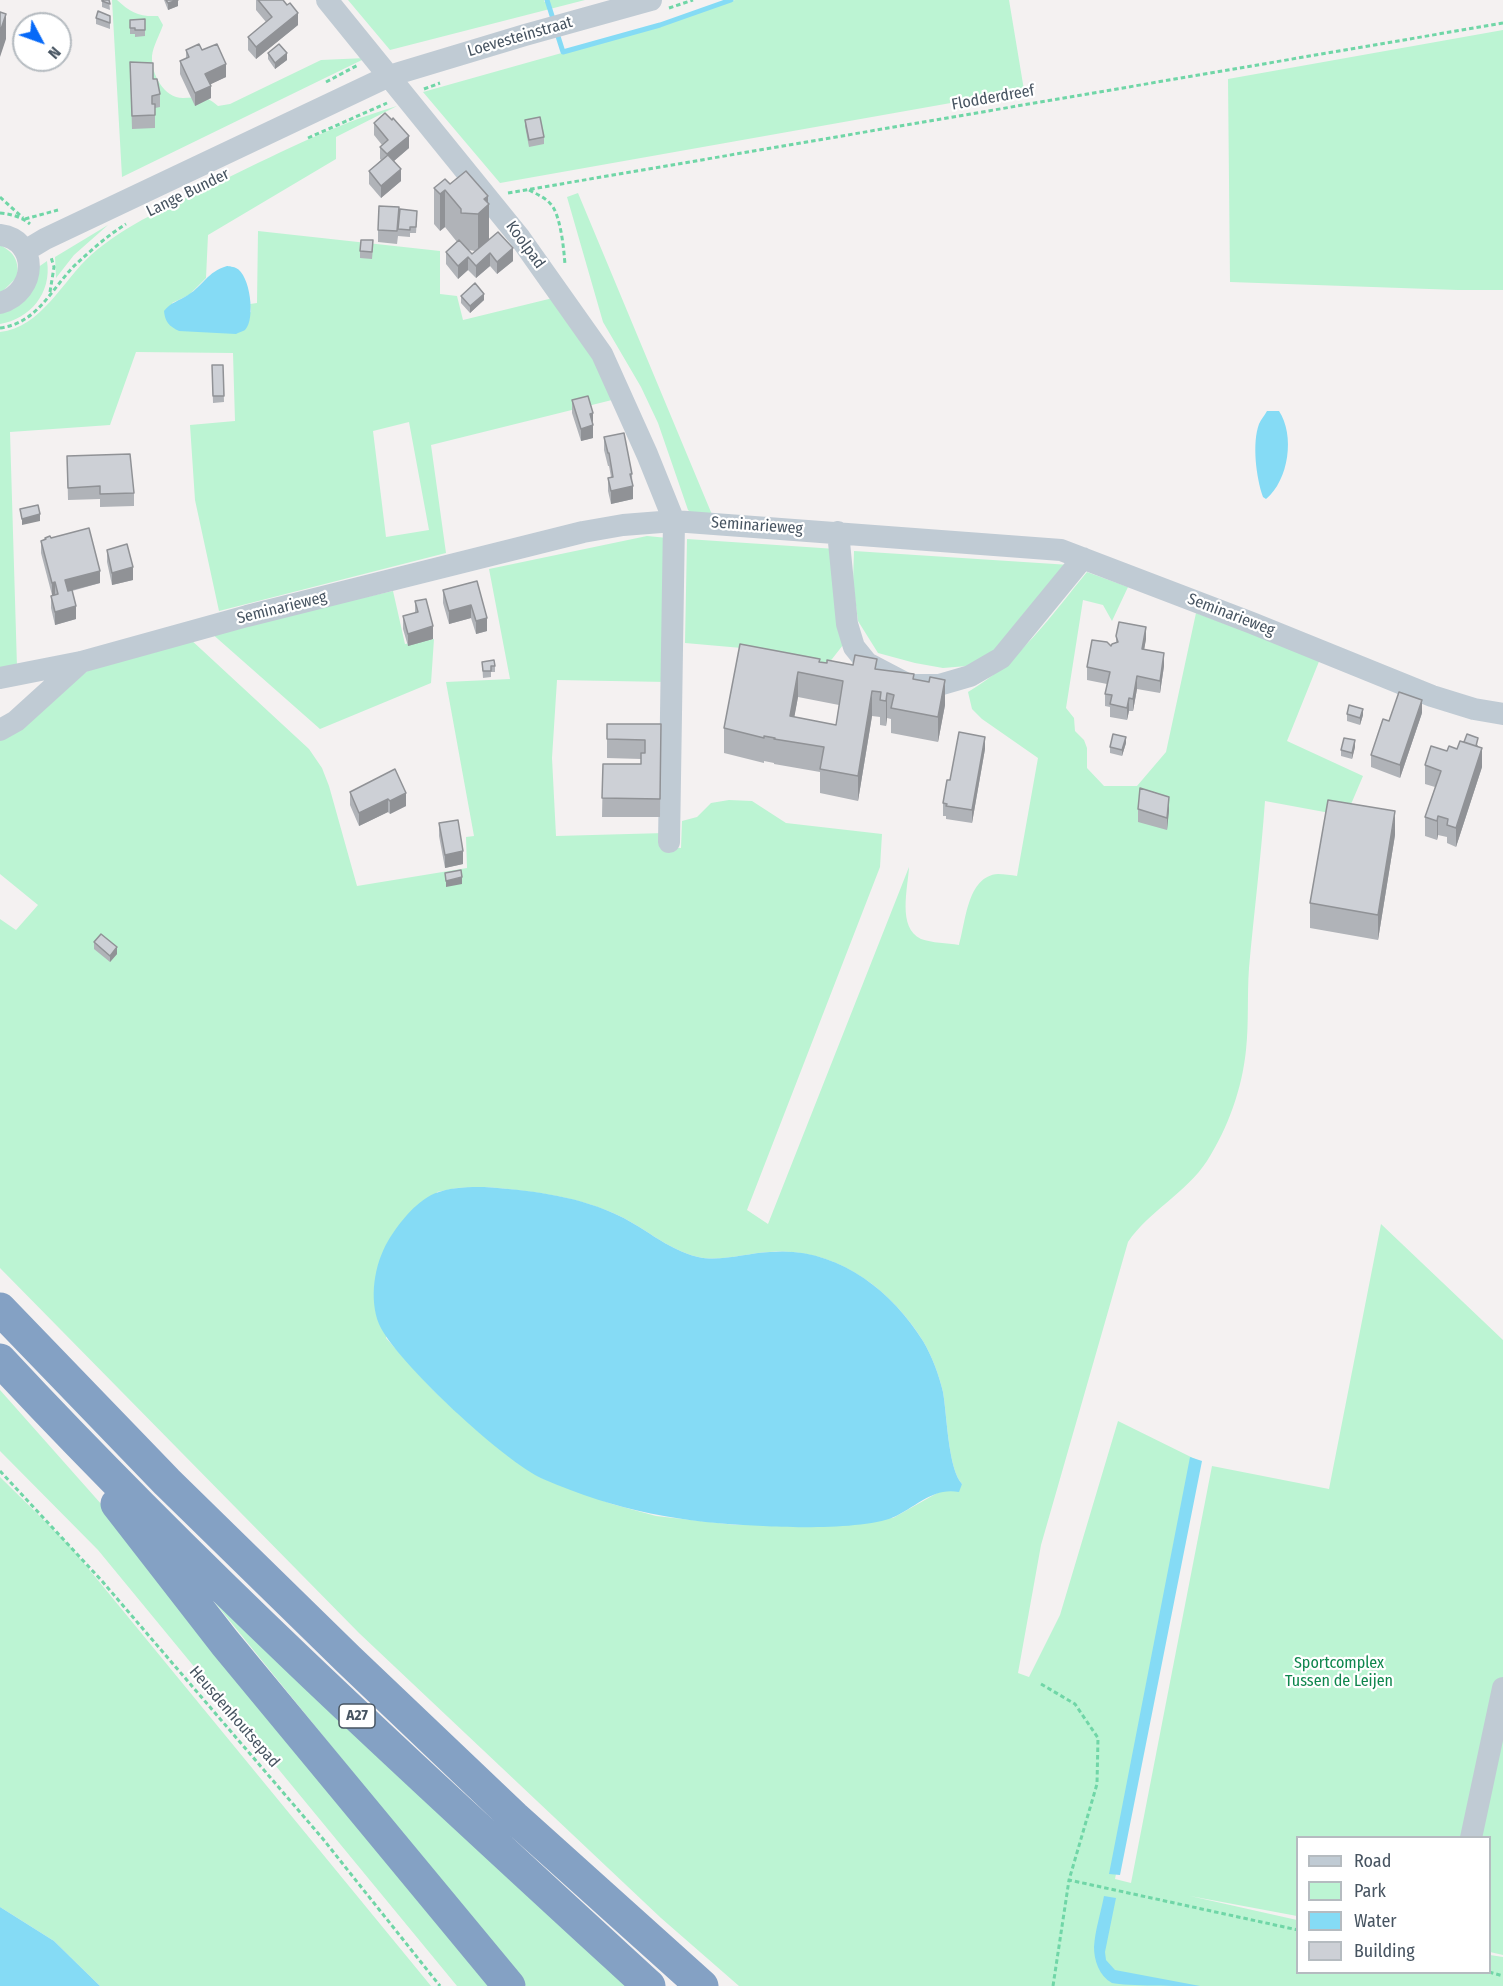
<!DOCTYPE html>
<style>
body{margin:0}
#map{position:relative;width:1503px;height:1986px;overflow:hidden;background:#f4f1f1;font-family:"Fira Sans Condensed",sans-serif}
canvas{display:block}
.legend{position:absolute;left:1296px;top:1836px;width:195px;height:138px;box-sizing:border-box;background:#fff;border:2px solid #b5bbc0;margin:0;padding:8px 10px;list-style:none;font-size:18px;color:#475461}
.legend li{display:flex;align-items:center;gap:12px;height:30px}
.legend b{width:30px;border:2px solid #b5bbc0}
.north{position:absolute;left:12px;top:12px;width:60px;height:60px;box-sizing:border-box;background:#fff;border:2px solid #b5bbc0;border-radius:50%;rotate:131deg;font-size:16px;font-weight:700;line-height:24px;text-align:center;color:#475461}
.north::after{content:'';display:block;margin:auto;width:21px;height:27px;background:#0669f8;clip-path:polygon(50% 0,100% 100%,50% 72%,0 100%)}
</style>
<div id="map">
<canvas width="1503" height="1986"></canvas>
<ul class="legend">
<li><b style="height:8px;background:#c0cbd4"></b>Road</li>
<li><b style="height:16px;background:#bcf4d3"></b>Park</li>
<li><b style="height:16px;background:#85dbf5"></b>Water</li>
<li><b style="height:16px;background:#cdd0d6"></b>Building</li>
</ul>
<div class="north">N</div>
</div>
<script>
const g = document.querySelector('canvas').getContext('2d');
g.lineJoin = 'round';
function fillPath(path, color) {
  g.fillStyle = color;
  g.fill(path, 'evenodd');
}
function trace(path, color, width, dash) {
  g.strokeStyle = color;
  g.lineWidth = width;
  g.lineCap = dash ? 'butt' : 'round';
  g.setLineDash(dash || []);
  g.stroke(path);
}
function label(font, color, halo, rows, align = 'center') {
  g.font = font + ' "Fira Sans Condensed",sans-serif';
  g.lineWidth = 4.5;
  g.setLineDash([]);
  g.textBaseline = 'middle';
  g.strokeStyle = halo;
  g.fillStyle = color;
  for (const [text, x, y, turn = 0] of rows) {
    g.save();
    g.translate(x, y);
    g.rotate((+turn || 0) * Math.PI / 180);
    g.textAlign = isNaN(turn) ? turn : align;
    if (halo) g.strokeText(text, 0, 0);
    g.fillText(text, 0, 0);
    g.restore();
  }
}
fillPath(new Path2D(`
 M 112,0 L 117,0 C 130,12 139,17 158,16 L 163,25 C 160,34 153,46 152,56 C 151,74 164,98 183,98 C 200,98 203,93 218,106 L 230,104 L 321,60 L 366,58 L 122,177 Z
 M 348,0 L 544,0 L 544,2 L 547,0 L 585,0 L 390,50 Z
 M 735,0 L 1009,0 L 1024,90 L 500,183 L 423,92 L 615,38 Z
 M 1503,30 L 1503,290 L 1458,290 L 1230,282 L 1228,79 Z
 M 397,106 L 336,137 L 336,159 L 208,235 L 206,278 L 189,295 L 172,303 L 179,331 L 206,331 L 251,312 L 250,304 L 257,303 L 258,231 L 440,251 L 440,294 L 457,296 L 463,320 L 557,297 L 620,398 L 431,445 L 446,553 L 219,611 L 195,500 L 190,425 L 235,421 L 233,353 L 136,352 L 110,425 L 10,432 L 17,667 L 0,669 L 0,332 C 41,328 63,280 91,255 C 126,224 172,205 213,185 C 273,156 332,125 397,106 ZM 409,422 L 429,530 L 386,537 L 373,431 Z
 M 578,193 L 713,517 L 692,514 L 688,510 L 658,423 L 641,387 L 603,322 L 567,197 Z
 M 108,225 L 74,255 L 56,278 L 55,257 Z
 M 0,245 C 15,253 18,260 18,276 L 0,294 Z
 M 47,261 C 52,293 30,319 0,324 L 0,312 L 37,268 Z
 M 647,536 L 668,538 L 667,682 L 557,680 L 552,758 L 556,836 L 665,833 L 665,847 L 681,848 L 682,821 L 697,817 L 711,803 L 729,800 L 752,801 L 786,823 L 882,834 L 880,867 L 747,1210 L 768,1224 L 909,867 C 908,888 897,928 921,939 C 932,943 947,943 959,945 C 966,922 967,876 998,874 C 1004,874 1011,875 1017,876 L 1038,758 L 982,719 L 972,709 L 968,692 C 1018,663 1051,616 1087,572 L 1128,587 L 1112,621 L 1103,605 L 1083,600 L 1066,708 L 1074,718 L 1075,731 L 1084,740 L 1087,748 L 1087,768 L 1104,786 L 1137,786 L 1166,752 L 1196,613 L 1320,659 L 1287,741 L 1363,776 L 1346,816 L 1265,801 C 1261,857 1254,913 1249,968 C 1247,996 1249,1023 1246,1050 C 1242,1089 1228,1128 1207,1161 C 1186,1193 1149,1211 1128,1242 L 1041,1545 L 1018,1673 L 1029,1677 L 1060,1615 L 1118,1421 L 1195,1459 L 1115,1879 L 1131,1883 L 1212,1466 L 1329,1489 L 1381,1224 L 1503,1340 L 1503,1955 L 1490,1952 L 1490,1838 L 1298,1838 L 1297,1916 L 1190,1896 L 1297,1920 L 1298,1972 L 1490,1972 L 1490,1955 L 1503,1957 L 1503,1986 L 739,1986 L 661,1918 L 359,1633 L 0,1268 L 0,919 L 16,930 L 38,905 L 0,874 L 0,735 L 89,670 L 189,638 L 309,749 L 322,768 L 329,786 L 357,886 L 467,868 L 466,837 L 474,836 L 446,682 L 510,679 L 489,569 ZM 484,1187 C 525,1190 575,1196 613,1213 C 642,1225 667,1250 698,1257 C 721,1262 747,1253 770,1252 C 835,1247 891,1289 923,1341 C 932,1356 939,1375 943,1392 C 947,1415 948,1469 962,1484 L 949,1490 L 939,1492 L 893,1518 L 736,1525 L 656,1516 L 612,1504 L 539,1477 L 479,1432 L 434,1391 L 386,1338 L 437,1192 L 457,1188 Z
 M 687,539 L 836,549 L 843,645 L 825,668 L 792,659 L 776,651 L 685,643 Z
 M 854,551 L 1070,565 L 1003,648 L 967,666 L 943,668 L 915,663 L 878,653 L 858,621 L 853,583 Z
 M 393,591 L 405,644 L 434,639 L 431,683 L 320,729 L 210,632 Z
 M 0,1390 L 110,1514 L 501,1986 L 457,1986 L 98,1550 L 0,1451 Z
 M 0,1477 L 69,1545 L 431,1986 L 100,1986 L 54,1941 L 0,1907 Z
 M 186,1567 L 639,1986 L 526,1986 Z`), '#bcf4d3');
fillPath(new Path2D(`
 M 227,266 C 228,266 235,267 236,268 C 250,274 256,319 245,330 C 243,331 238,333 236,334 L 179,331 C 169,326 165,322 164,311 C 171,302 179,301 188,295 C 204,285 207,272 227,266 Z
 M 1267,411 L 1279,411 C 1295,435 1289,480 1266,499 L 1263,497 C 1256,477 1252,443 1259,424 C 1261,419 1265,415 1267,411 Z
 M 484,1187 C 527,1190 573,1195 613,1213 C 642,1225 667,1250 698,1257 C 720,1262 747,1253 770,1252 C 835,1246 891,1289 923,1341 C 932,1356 939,1375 943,1392 C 947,1415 948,1469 962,1484 L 959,1492 C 933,1487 916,1507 894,1517 C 866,1529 795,1528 763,1526 C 683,1523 617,1511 543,1479 C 506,1463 395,1361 379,1324 C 369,1299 374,1265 388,1241 C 399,1223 418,1198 439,1192 C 454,1187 469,1187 484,1187 Z
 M 1190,1457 L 1202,1461 L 1120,1875 L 1109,1874 Z
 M 1104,1896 L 1116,1898 L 1105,1952 L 1106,1960 L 1115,1970 L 1200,1986 C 1182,1986 1126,1986 1112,1983 C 1099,1976 1094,1960 1094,1947 C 1095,1930 1101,1912 1104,1896 Z
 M 0,1907 L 54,1941 L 100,1986 L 0,1986 Z`), '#85dbf5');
trace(new Path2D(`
 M 547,0 L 554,22
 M 556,30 L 563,52 L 660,25 L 731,0`), '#85dbf5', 5);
trace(new Path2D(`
 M 669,8 L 693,0
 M 326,82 L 358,65
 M 424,89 L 440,83
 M 308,138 L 387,103
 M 529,190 C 538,195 547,198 553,207 C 561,220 564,250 565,265
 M 508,193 L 1503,23
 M 0,197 L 23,218
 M 0,213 C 11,214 22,217 30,224
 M 25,219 L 58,210
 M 50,292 L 54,267 L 51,257
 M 0,328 C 37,323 50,291 74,266 C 90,251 107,236 126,224
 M 0,1471 L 102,1581 L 323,1839 L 440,1986
 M 1041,1684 L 1075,1704 L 1098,1738 L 1097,1784 L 1069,1880 L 1298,1930
 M 1489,1972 L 1503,1976
 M 1053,1986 L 1069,1880`), '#70d6a7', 3, [4.5, 3]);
trace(new Path2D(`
 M 327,0 L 520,238 L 602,354 L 647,454 L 674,521 L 669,842
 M 0,235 C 39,240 38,292 0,303
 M 25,251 L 45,239 L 389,76 L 525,35 L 651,0
 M 838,532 L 847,624 L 854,647 L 867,663 L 909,685 L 939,685 L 970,676 L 1001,658 L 1083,558
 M 0,678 L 81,662 L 247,616 L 583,532 L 623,525 L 674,521 L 1061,550 L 1252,623 L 1432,696 L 1474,709 L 1503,714
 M 0,730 L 16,721 L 81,662
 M 1471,1838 L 1503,1688`), '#c0cbd4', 22);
trace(new Path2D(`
 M 0,1309 L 167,1482 L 348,1659 L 514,1817 L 702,1986
 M 0,1360 C 205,1580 428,1783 649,1986
 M 117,1504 L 225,1643 L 509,1986`), '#84a1c4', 33);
fillPath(new Path2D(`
 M 109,0 L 110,10 L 102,7 L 102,1 Z
 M 164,0 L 178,0 L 178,6 L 168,10 Z
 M 256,0 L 283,0 L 298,25 L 256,59 L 248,50 L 248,37 L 266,22 L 256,10 Z
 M 110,16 L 110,29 L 96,24 L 96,18 Z
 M 145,19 L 145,36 L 135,37 L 135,34 L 130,34 L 130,20 Z
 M 186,50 L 226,77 L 210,84 L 211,98 L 195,106 L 180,74 L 180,61 L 186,59 Z
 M 268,53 L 287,60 L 275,69 L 268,59 Z
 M 130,62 L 153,79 L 160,94 L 160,107 L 155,108 L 155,128 L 132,129 Z
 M 525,120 L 544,137 L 544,144 L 529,147 L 525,126 Z
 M 374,123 L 409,148 L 394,161 L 401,181 L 381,198 L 369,184 L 369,171 L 381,160 L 380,159 L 380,147 L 382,145 L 374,135 Z
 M 450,184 L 488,203 L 489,239 L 513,261 L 497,274 L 490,266 L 476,278 L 468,270 L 458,279 L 446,264 L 446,252 L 457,242 L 445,227 L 440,231 L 434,224 L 434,188 ZM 468,250 L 475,251 L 472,254 Z
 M 399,215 L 417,217 L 416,233 L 410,233 L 410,237 L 398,236 L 397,244 L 378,242 L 378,230 Z
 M 373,247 L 372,259 L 360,258 L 360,251 Z
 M 461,296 L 484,300 L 470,313 L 461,303 Z
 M 212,365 L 223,365 L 224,402 L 213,403 Z
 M 572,400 L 593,413 L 593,438 L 581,441 L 572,413 Z
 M 604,437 L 632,474 L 633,499 L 611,504 L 608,491 L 608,478 L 611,477 L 609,466 L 608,466 L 604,450 Z
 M 67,456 L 134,493 L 134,506 L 100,507 L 100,499 L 68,500 Z
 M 51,538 L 100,583 L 72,591 L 76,619 L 55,625 L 51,608 L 51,596 L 52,595 L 41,553 L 41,541 Z
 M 107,550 L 133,580 L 112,585 L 107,562 Z
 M 477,581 L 487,631 L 476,634 L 471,618 L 449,624 L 443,603 L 443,590 Z
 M 415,601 L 433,639 L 408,646 L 403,629 L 403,616 L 415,613 Z
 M 1116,636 L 1146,639 L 1144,649 L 1164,666 L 1160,693 L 1137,689 L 1133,711 L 1129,711 L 1127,720 L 1110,717 L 1110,707 L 1105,706 L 1105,694 L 1107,684 L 1087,680 L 1087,667 L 1116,642 Z
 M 740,644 L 820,662 L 877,669 L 914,679 L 945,705 L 938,742 L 891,733 L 891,719 L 887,718 L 886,726 L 880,725 L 880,717 L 872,716 L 858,801 L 820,793 L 820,772 L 774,764 L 774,763 L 764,761 L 764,763 L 724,753 L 724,728 ZM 798,697 L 839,705 L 836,725 L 794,717 Z
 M 482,662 L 495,666 L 495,672 L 491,672 L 491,677 L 483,678 Z
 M 1422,713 L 1400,778 L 1371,767 L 1371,755 Z
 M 1347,714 L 1363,715 L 1360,725 L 1347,721 Z
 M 607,724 L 661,724 L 660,817 L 602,817 L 603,764 L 641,764 L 641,759 L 607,758 Z
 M 1464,742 L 1478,745 L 1478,747 L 1482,767 L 1456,847 L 1447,843 L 1447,837 L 1438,835 L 1437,840 L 1425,836 L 1425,817 L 1435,787 L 1425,784 L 1425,765 L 1447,751 L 1457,749 Z
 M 1126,743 L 1122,756 L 1110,753 L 1110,747 Z
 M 1355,747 L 1352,759 L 1341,756 L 1341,750 Z
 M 985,749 L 972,823 L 946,819 L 946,816 L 943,816 L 943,803 L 950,780 Z
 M 350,792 L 406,793 L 406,806 L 390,814 L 388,812 L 359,826 L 350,805 Z
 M 1138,809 L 1169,810 L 1167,830 L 1138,822 Z
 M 439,823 L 463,864 L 445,868 L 439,836 Z
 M 1395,835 L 1378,940 L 1310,928 L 1310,903 Z
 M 94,942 L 117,954 L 110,962 L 94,949 Z`), '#b0b3b8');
fillPath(new Path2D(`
 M 178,0 L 178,6 L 168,10 L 168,3 Z
 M 298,13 L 298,25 L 256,59 L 256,47 Z
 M 6,14 L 6,39 L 0,57 L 0,32 Z
 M 287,53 L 287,60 L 275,69 L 275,63 Z
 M 226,64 L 226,77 L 205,87 L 205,74 Z
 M 211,86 L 211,98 L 195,106 L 195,93 Z
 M 409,136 L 409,148 L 387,167 L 387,154 Z
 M 401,169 L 401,181 L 381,198 L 381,186 Z
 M 445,190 L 445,227 L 440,231 L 440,194 Z
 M 488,196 L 488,205 L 489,204 L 489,241 L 478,251 L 478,214 L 484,199 Z
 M 513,248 L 513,261 L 497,274 L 497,262 Z
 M 490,253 L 490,266 L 476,278 L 476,266 Z
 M 468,257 L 468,270 L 458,279 L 458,266 Z
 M 484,294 L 484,300 L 470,313 L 470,306 Z
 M 593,413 L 593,438 L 581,441 L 581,429 L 590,414 Z
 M 633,486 L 633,499 L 611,504 L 611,491 Z
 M 40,514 L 40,521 L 22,525 L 22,519 Z
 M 133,567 L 133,580 L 112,585 L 112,573 Z
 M 100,571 L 100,583 L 65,592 L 65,580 Z
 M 55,582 L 55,595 L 52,596 L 52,583 Z
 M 471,605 L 471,618 L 449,624 L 449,611 Z
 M 76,606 L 76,619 L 55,625 L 55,612 Z
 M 487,618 L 487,631 L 476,634 L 476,621 Z
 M 433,626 L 433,639 L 408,646 L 408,634 Z
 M 1146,627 L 1146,639 L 1142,662 L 1142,649 Z
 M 1164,653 L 1164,666 L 1160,693 L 1160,681 Z
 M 798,672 L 798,697 L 790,741 L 790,716 Z
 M 1137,676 L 1137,689 L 1133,711 L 1133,699 Z
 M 945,680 L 945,705 L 938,742 L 938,717 Z
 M 872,691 L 872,716 L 858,801 L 858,776 Z
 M 887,693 L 887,718 L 886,726 L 886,701 Z
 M 1129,698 L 1129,711 L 1127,720 L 1127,708 Z
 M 1422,700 L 1422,713 L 1400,778 L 1400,765 Z
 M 1363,709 L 1363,715 L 1360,725 L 1360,718 Z
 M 985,737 L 985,749 L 972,823 L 972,810 Z
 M 1126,737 L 1126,743 L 1122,756 L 1122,750 Z
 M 1355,740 L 1355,747 L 1352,759 L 1352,753 Z
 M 1482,748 L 1482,767 L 1456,847 L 1456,828 Z
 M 406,793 L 406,806 L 390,814 L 390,801 Z
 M 1169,797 L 1169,810 L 1167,830 L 1167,818 Z
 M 388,799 L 388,812 L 359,826 L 359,813 Z
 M 1395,811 L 1395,835 L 1378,940 L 1378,915 Z
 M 1438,816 L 1438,835 L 1437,840 L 1437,821 Z
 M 463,851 L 463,864 L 445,868 L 445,855 Z
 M 462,877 L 462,884 L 446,887 L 446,881 Z
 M 117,947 L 117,954 L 110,962 L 110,956 Z`), '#909296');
const building = new Path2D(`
 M 102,0 L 109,0 L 110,4 L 102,1 Z
 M 166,0 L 178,0 L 168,3 Z
 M 258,0 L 283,0 L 287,5 L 290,3 L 298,13 L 256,47 L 248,37 L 272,17 Z
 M 98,11 L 110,16 L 110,23 L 96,18 Z
 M 0,12 L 6,14 L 0,32 Z
 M 145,19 L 145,30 L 135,30 L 135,28 L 130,28 L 130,20 Z
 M 199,44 L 202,50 L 217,44 L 226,64 L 205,74 L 211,86 L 195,93 L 180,61 L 189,57 L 186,50 Z
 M 279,44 L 287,53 L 275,63 L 268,53 Z
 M 130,62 L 153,63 L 153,79 L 157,79 L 160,94 L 152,96 L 152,104 L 155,104 L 155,115 L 132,116 Z
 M 385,113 L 392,120 L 393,118 L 409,136 L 387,154 L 380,147 L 388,140 L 374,123 Z
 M 540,117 L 544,137 L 529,140 L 525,120 Z
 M 388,155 L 401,169 L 381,186 L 369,171 Z
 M 466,171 L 488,196 L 484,199 L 489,204 L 478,214 L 461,213 L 461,209 L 445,190 L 440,194 L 434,188 L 445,179 L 450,184 Z
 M 379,206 L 399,207 L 397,231 L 378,230 Z
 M 400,209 L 417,211 L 416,227 L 410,227 L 410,230 L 398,229 Z
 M 498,232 L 513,248 L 497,262 L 490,253 L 476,266 L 468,257 L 458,266 L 446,252 L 459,240 L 472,254 Z
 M 361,240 L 373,240 L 372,252 L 360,251 Z
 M 475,283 L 484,294 L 470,306 L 461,296 Z
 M 212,365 L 223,365 L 224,396 L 213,396 Z
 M 588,396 L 593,413 L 590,414 L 593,425 L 581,429 L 572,400 Z
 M 624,433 L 632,474 L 630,474 L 633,486 L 611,491 L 608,478 L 613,477 L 609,453 L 608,453 L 604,437 Z
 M 130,454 L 134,493 L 100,494 L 100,486 L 68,488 L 67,456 Z
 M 38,505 L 40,514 L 22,519 L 20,509 Z
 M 89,528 L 100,571 L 65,580 L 68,591 L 72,590 L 76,606 L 55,612 L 51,596 L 58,594 L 55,582 L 52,583 L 41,541 L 46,539 L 45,538 L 50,536 L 51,538 Z
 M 127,544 L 133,567 L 112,573 L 107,550 Z
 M 477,581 L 487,618 L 476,621 L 471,605 L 449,611 L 443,590 Z
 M 426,599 L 433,626 L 408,634 L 403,616 L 418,612 L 415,601 Z
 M 1119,622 L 1146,627 L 1142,649 L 1164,653 L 1160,681 L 1137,676 L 1133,699 L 1129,698 L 1127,708 L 1110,704 L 1112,695 L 1105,694 L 1110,672 L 1087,667 L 1092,640 L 1107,642 L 1111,646 L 1112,644 L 1118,642 L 1116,636 Z
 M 740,644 L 820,659 L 819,662 L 827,663 L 827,660 L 853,665 L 855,655 L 877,659 L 875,669 L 914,674 L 913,679 L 929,682 L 930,677 L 945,680 L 938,717 L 891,708 L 894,695 L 887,693 L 886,701 L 880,700 L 881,692 L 872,691 L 858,776 L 820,769 L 824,747 L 774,739 L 775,738 L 764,736 L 764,738 L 724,728 ZM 798,672 L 843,681 L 836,725 L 790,716 Z
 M 494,660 L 495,666 L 491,666 L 491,671 L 483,671 L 482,662 Z
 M 1399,692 L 1422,700 L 1400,765 L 1371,755 L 1383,719 L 1389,721 Z
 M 1349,705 L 1363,709 L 1360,718 L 1347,714 Z
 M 607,724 L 661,724 L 660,799 L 602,798 L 603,764 L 641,764 L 641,753 L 645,753 L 645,740 L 607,739 Z
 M 959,732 L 985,737 L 972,810 L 946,806 L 947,804 L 943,803 L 947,780 L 950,780 Z
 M 1113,734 L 1126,737 L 1122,750 L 1110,747 Z
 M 1467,734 L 1478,738 L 1476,746 L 1464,742 Z
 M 1344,738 L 1355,740 L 1352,753 L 1341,750 Z
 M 1460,741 L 1482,748 L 1456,828 L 1447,825 L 1448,819 L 1438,816 L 1437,821 L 1425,817 L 1441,771 L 1425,765 L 1431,746 L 1447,751 L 1449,746 L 1457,749 Z
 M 395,769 L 406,793 L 390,801 L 388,799 L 359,813 L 350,792 Z
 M 1140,788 L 1169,797 L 1167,818 L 1138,809 Z
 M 1328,800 L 1395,811 L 1378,915 L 1310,903 Z
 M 458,820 L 463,851 L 445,855 L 439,823 Z
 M 461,870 L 462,877 L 446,881 L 445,873 Z
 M 101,934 L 117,947 L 110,956 L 94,942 Z`);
fillPath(building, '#cdd0d6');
trace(building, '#909296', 1.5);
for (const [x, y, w] of [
 [357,1716,36]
]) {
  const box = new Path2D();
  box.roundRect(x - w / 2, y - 12, w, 24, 4.5);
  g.fillStyle = '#fff';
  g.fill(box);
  trace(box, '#475461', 1.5);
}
label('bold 15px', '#475461', null, [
 ["A27",357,1716]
]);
label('16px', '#475461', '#fff', [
 ["Loevesteinstraat",520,37,-16],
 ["Flodderdreef",993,98,-10],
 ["Lange Bunder",188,193,-26],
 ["Koolpad",525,245,54],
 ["Seminarieweg",757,526,4],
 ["Seminarieweg",282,608,-14],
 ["Seminarieweg",1231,615,21],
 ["Heusdenhoutsepad",234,1717,49]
]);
label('16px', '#0e864d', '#fff', [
 ["Sportcomplex",1339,1664],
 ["Tussen de Leijen",1339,1682]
]);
</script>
